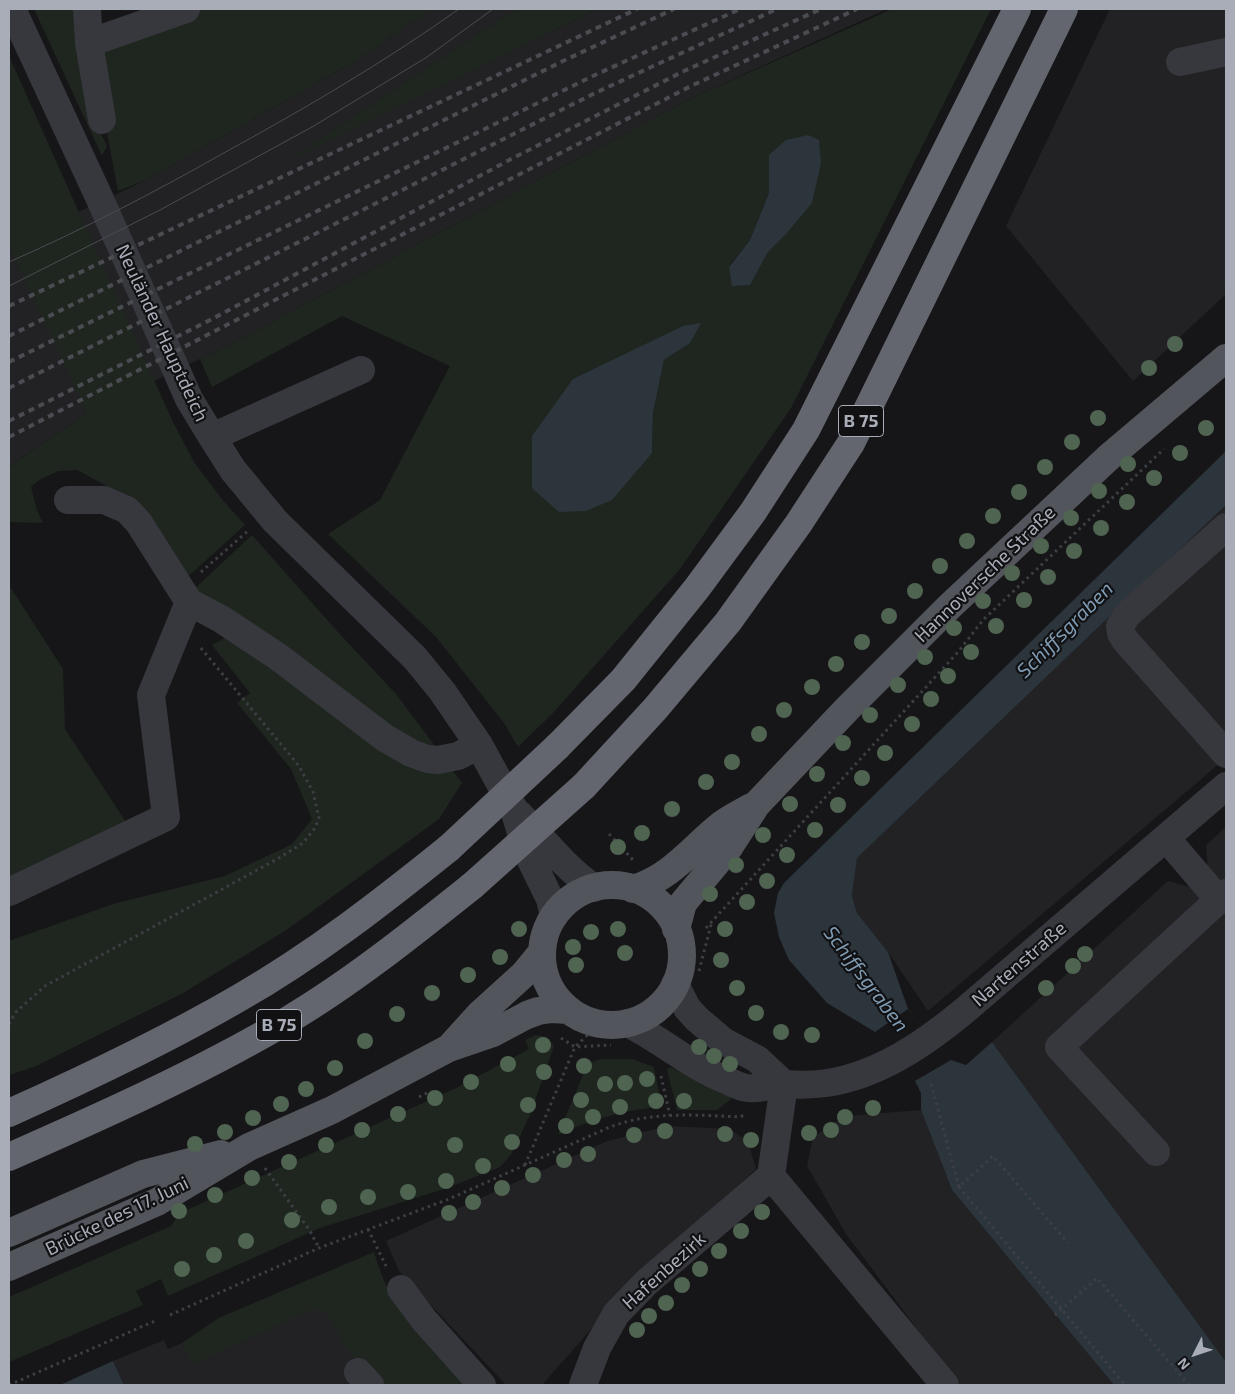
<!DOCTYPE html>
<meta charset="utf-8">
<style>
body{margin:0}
#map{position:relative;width:1235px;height:1394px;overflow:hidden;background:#161618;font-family:"Exo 2",sans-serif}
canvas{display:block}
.frame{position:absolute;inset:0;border:10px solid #a8adb8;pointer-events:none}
.north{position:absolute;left:1170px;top:1329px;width:50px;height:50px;-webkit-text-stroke:4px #111113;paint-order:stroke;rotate:229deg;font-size:14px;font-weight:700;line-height:20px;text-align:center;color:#a8adb8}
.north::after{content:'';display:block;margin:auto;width:18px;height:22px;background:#a8adb8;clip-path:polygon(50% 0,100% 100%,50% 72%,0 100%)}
</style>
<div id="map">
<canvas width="1235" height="1394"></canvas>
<div class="frame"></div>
<div class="north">N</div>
</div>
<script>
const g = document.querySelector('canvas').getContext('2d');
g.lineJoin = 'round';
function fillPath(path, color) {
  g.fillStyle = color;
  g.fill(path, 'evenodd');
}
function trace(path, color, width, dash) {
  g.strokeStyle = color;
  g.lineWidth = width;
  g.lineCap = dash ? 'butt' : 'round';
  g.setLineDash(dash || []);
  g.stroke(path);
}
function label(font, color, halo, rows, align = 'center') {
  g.font = font + ' "Exo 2",sans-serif';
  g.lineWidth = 4.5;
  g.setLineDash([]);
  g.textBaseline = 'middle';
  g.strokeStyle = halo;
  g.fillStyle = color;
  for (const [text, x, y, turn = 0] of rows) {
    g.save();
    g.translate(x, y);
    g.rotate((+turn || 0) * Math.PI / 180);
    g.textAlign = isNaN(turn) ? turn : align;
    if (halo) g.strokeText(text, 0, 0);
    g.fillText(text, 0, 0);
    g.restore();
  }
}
fillPath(new Path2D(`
 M 432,9 L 516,9 L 291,159 L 597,9 L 887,9 L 694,97 L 225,347 L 87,413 L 9,467 L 9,245 L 146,180 L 354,62 Z
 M 1110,9 L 1226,9 L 1226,294 L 1133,381 L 1006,226 Z
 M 1226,505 L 1226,758 L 928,1011 L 888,952 L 857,913 L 852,896 L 857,858 Z
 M 1226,827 L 1226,1362 L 992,1042 L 1168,881 L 1189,887 L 1208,870 L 1206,845 Z
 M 921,1110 L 952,1190 L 1114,1385 L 959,1385 L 846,1234 L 807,1166 L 813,1137 L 845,1116 Z
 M 667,1126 L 730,1129 L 748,1142 L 756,1169 L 639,1275 L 542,1385 L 506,1385 L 399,1271 L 386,1241 L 607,1141 Z
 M 310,1279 L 382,1385 L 124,1385 L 113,1361 L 164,1340 L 168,1349 L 182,1343 L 219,1318 Z`), '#222225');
fillPath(new Path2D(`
 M 34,9 L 77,9 L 94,119 L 107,146 L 102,156 Z
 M 188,9 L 432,9 L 354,62 L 146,180 L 118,191 L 90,43 Z
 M 516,9 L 597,9 L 286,162 Z
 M 892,9 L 991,9 L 791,408 L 680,569 L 553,713 L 518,747 L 504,723 L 436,637 L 328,534 L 380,500 L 450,366 L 342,316 L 212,387 L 200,359 L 225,347 L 694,97 ZM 769,155 L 786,234 L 768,252 L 750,285 L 729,266 L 750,240 L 769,193 ZM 690,343 L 664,360 L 653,413 L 652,453 L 532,436 Z
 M 9,56 L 172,420 L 194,462 L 221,498 L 245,525 L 183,581 L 132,504 L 105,485 L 77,470 L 58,471 L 39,480 L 31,487 L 37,510 L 43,523 L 9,522 L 9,467 L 87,413 L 9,245 Z
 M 252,535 L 337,631 L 396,694 L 438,750 L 421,749 L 193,590 Z
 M 9,585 L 63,669 L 65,729 L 128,825 L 9,882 Z
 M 234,633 L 452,770 L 462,783 L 439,819 L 285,931 L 183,993 L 36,1066 L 9,1075 L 9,941 L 113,904 L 225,876 L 292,844 L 312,819 L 291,769 L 237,703 L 250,693 L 212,645 Z
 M 536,1035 L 547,1037 L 554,1046 L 530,1115 L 511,1155 L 500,1167 L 447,1188 L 320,1228 L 168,1296 L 161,1279 L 136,1291 L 143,1305 L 9,1362 L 9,1297 L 171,1226 L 180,1213 L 456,1088 L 529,1049 L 525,1040 Z
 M 601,1059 L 632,1059 L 654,1067 L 662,1107 C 626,1109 590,1120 558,1135 L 588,1063 Z
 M 670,1067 L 735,1096 L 717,1110 L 677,1110 L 667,1070 Z
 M 374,1252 C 390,1310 425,1342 464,1385 L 382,1385 L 346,1348 L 327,1314 L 319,1310 L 308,1311 L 192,1365 L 182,1343 L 219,1318 Z`), '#1e261f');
fillPath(new Path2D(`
 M 808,135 L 819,140 L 821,163 L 812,203 L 786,234 L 768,252 L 750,285 L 732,286 L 729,267 L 750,240 L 769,193 L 769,155 L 786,140 Z
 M 701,323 L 690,343 L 664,360 L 653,413 L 652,453 L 612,500 L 586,511 L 559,512 L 532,488 L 532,436 L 573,379 L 683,326 Z
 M 1226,451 L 1226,505 L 857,858 L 852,896 L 857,913 L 888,952 L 908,1009 L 951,1060 L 966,1065 L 992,1042 L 1226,1362 L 1226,1385 L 1114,1385 L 952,1190 L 921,1110 L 921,1093 L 915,1081 L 875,1032 L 827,1003 L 789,960 L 779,937 L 774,913 L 778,893 L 784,883 Z
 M 113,1361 L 124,1385 L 60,1385 Z`), '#2c353c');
fillPath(new Path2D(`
 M 908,1009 L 951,1060 L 915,1081 L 875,1032 Z`), '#161618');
trace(new Path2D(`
 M 201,572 L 249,530
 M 609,834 L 634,861
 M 706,928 L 958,652 L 983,620 L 1164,449
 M 699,971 L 712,921
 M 9,1024 L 16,1012 L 45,986 L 279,858 L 303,843 L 315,828 L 319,818 L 313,792 L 299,766 L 200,647
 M 561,1038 L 575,1047 L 611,1045
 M 661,1076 L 670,1116
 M 931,1084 L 959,1187 L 993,1156 L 1068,1243
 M 419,1097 L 431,1091
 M 525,1165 L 575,1047 L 599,1024
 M 265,1168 L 310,1231 L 319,1248
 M 959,1187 L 1125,1385
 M 368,1229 L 386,1266
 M 170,1315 L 319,1248 L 449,1199 L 610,1127 C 652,1111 697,1115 740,1117 L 744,1115
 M 1055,1315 L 1097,1278 L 1189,1385
 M 9,1385 L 157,1320`), '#3d3f44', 3, [2.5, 4]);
trace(new Path2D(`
 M 12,9 L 99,197 L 174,365 L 189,399 L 212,437 L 233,470 L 275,521 L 415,658 L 442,691 L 479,745 L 514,809 L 526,850 L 550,899 L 554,916
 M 87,9 L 89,43 L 186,9
 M 89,43 L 102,120
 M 1180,62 L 1226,52
 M 212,437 L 361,370
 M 68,500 L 104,500 L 127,510 L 139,523 L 189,602 L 221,619 L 277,656 L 385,738 L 411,753 L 427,759 L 438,760 L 458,756 L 479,745
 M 1226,527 L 1127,615 L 1120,626 L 1121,633 L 1125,640 L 1226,754
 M 519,814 C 543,839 565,868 594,888
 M 1166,838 L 1219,900
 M 9,892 L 166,817 L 151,695 L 189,602
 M 675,984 L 687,1008 L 697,1019 L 723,1041 L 757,1059 L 784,1084
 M 627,1023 C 661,1039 690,1066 726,1080 C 732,1083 740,1087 747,1088 C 759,1090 773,1084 785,1084 C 799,1085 813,1085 827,1083 C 879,1075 924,1044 964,1011 L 1226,786
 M 1156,1152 L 1059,1047 L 1226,893
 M 771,1176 L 945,1385
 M 401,1289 L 424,1320 L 482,1385
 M 358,1372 L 370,1385
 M 583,1385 L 597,1348 L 616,1314 L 647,1282 L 771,1176 L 784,1084`), '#37383d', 28);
trace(new Path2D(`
 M542 955a70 70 0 1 1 140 0a70 70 0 1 1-140 0Z
 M 633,889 C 671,878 691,849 721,825 C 730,818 741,813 751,807
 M 676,929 L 683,903 L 728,849 L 757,804 L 848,708 L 949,607 L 1109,457 L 1226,358
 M 452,1045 L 481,1013 L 524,974 L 542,952
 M 9,1233 L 143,1174 L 221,1154
 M 9,1267 L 157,1202 L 249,1147 L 332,1110 L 449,1048 L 493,1033 L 527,1015 L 538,1011 L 552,1009 L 568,1010`), '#53555c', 28);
trace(new Path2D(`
 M 557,747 L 623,680 L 697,588 L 753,512 L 806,430 L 1017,9
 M 584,786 L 655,709 L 728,622 L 799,523 L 851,443 L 1064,9
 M 9,1113 C 87,1078 165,1041 239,998 C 314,955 382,902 449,848
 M 9,1157 C 102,1116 196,1074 285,1022 C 351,983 412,934 472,886`), '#63666e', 28);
trace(new Path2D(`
 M 9,262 C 82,230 153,193 222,154 C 304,109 383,63 459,9
 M 9,286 L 160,210 L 312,127 L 427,57 L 493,9`), '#4a4c52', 1);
trace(new Path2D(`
 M 9,306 L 637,9
 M 9,336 L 563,61 L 674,9
 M 9,362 L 595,75 L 740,9
 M 9,388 L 595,93 L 777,9
 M 9,421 L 212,319 L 515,157 L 684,71 L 821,9
 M 9,437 L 689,87 L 857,9`), '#4a4c52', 4, [6, 5]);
trace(new Path2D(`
 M 449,848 L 557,747
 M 472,886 L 584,786`), '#63666e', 28);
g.fillStyle = '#506452';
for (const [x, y] of [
 [1175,344],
 [1149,368],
 [1098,418],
 [1206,428],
 [1072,442],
 [1180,453],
 [1128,464],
 [1045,467],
 [1154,478],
 [1099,491],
 [1019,492],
 [1127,502],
 [993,516],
 [1071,518],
 [1101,528],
 [967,541],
 [1041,546],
 [1074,551],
 [940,566],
 [1012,573],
 [1048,577],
 [915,591],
 [1024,600],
 [983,601],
 [889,616],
 [996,626],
 [954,628],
 [862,642],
 [971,652],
 [925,657],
 [836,664],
 [948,676],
 [898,685],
 [812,687],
 [931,699],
 [784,710],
 [870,715],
 [912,724],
 [759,734],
 [843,743],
 [885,753],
 [732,762],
 [817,774],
 [862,778],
 [706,782],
 [790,804],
 [838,805],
 [672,809],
 [815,830],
 [642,833],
 [763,835],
 [618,847],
 [787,855],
 [736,865],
 [767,881],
 [710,894],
 [747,902],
 [519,929],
 [618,929],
 [725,929],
 [591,932],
 [573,947],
 [625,953],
 [1085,954],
 [500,957],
 [721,960],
 [576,965],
 [1073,966],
 [468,975],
 [737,988],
 [1046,988],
 [432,993],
 [756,1013],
 [397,1014],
 [781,1032],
 [812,1035],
 [365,1041],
 [543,1045],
 [699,1047],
 [714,1056],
 [508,1064],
 [730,1064],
 [584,1066],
 [335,1068],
 [544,1072],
 [647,1079],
 [471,1082],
 [625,1083],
 [605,1084],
 [306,1089],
 [435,1098],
 [581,1100],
 [656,1101],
 [684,1101],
 [281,1104],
 [528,1105],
 [620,1107],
 [873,1108],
 [398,1114],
 [593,1117],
 [845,1117],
 [253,1118],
 [566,1126],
 [362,1130],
 [831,1130],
 [665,1131],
 [225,1132],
 [809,1133],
 [725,1134],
 [634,1135],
 [751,1140],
 [512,1142],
 [195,1144],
 [326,1145],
 [455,1145],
 [588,1154],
 [564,1160],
 [289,1162],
 [483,1166],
 [533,1175],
 [252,1178],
 [446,1181],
 [502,1188],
 [408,1192],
 [215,1195],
 [368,1197],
 [473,1202],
 [329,1207],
 [179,1211],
 [762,1212],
 [449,1213],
 [292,1220],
 [741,1231],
 [246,1241],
 [719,1251],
 [214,1255],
 [182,1269],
 [700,1269],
 [682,1285],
 [666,1303],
 [649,1316],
 [637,1330]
]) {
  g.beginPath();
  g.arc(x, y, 8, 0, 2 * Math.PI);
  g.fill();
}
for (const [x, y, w] of [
 [861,421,45],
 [279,1025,45]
]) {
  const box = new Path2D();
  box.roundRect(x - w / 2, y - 15.5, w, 31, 4);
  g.fillStyle = '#111113';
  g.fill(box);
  trace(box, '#a8adb8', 1);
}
label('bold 18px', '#a8adb8', null, [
 ["B 75",861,421],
 ["B 75",279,1025]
]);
label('19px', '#a8adb8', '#111113', [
 ["Neuländer Hauptdeich",162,333,65],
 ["Hannoversche Straße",985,574,-44],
 ["Nartenstraße",1019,964,-41],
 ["Brücke des 17. Juni",117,1216,-26],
 ["Hafenbezirk",664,1271,-42]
]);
label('italic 20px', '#7f9bb3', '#111113', [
 ["Schiffsgraben",1065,630,-45],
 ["Schiffsgraben",866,979,53]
]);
</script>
